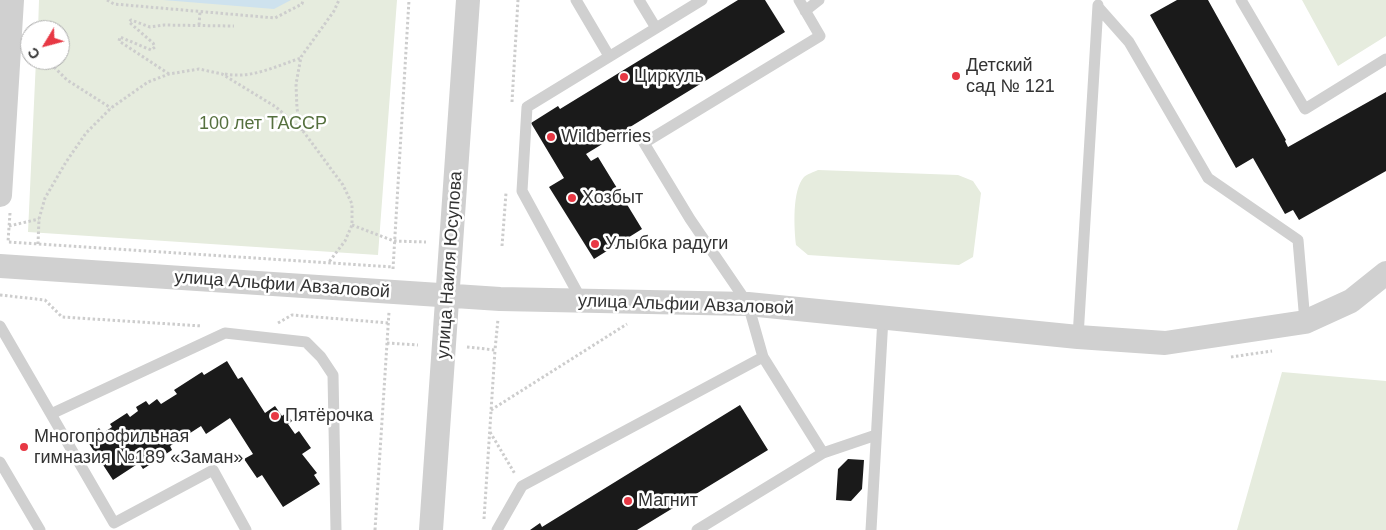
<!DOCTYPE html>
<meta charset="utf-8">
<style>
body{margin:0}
#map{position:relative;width:1386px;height:530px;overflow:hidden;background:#fff;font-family:Arial,sans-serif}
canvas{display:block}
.north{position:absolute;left:20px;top:20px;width:50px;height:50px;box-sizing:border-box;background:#fff;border:1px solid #adadad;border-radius:50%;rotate:233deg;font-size:14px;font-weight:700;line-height:20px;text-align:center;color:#333}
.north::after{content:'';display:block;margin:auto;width:18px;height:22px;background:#e73844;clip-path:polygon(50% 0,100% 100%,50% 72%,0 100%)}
</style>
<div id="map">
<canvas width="1386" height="530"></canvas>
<div class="north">С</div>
</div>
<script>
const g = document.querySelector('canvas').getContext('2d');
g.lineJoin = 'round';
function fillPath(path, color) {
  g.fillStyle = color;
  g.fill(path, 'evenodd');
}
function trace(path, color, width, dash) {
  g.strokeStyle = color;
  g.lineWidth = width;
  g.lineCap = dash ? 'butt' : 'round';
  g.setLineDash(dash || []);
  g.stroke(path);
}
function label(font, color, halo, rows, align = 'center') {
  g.font = font + ' Arial,sans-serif';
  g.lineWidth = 5;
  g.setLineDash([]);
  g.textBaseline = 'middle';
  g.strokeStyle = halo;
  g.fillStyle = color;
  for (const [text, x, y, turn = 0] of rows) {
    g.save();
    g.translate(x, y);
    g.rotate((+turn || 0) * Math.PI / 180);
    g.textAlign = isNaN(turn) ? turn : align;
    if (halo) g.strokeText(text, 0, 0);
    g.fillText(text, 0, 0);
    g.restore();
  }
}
fillPath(new Path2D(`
 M 39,0 L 397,0 L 378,255 L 28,232 L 36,60 L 60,60 L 60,30 L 38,30 Z
 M 1302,0 L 1386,0 L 1386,36 L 1338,66 Z
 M 818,170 L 958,175 L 973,181 L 981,193 L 973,257 L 959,265 L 808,255 L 796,245 C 794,228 792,190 804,177 C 807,174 814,172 818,170 Z
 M 1282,372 L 1386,381 L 1386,530 L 1237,530 Z`), '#e6ecde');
fillPath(new Path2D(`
 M 163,0 L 291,0 L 274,9 Z`), '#cee2ee');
fillPath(new Path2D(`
 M 738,0 L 765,0 L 785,32 L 586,154 L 591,161 L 598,157 L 642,229 L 594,259 L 549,187 L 564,178 L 531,123 L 558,106 L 560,109 Z
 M 1177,0 L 1208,0 L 1286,140 L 1285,141 L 1288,147 L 1386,92 L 1386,171 L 1299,220 L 1293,210 L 1285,214 L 1253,158 L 1236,168 L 1150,15 Z
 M 227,361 L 238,379 L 242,377 L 265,413 L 275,406 L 282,416 L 286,413 L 292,421 L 288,424 L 295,434 L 299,431 L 311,448 L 302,454 L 317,473 L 314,475 L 320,484 L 283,507 L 262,475 L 257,478 L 244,459 L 253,454 L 230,418 L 206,434 L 201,426 L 170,446 L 172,450 L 143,469 L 139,463 L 113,480 L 88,442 L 93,439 L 90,435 L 99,428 L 103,433 L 112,427 L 110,424 L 127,413 L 130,417 L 138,411 L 136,407 L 146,401 L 149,405 L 157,399 L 161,404 L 177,394 L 174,390 L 202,372 L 204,375 Z
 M 740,405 L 768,450 L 637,530 L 530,530 L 540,523 L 542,527 Z
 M 848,459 L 864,460 L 862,489 L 851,501 L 836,500 L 838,469 Z`), '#1a1a1a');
trace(new Path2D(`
 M 107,0 L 114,4 L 275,18 L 302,4 L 303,0
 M 199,25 L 200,12
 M 47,60 L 67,80 L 111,108
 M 169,74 L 119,41 L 120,37 L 151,50 L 155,47 L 153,43 L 129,22 L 131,20 L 150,27 L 164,25 L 234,26
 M 225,74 C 252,79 276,66 301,58
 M 512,102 L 518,0
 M 302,131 L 297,109 L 296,84 L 301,57 L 334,11 L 339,0
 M 10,213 L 8,242 L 393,267
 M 352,225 L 394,241 L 426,242
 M 9,226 L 39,219
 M 38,244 L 39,219 L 45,198 L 66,162 L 86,133 L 111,108 L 148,82 L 169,74 L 199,69 L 222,74 L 276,107 L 303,131 L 343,185 L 352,204 L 352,225 L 345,241 L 329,262
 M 502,246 L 506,193
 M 393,269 L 409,0
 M 0,295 L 45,300 L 62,317 L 202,326
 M 278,323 L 292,315 L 389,323
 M 387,343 L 418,345
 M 467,347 L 495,350 L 498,319
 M 1231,357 L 1272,351
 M 491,410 L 627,324
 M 490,432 L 515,474
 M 484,519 L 495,350
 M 375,530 L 389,312`), '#cdcdcd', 3, [2.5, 2.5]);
trace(new Path2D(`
 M 576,0 L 609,56
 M 639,0 L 656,28
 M 1241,0 L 1305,109 L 1386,59
 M 1098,7 L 1129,42 L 1208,178 L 1298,240 L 1305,322
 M 805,11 L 819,0
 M 582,301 L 522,191 L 527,107 L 702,0
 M 0,326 L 114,523 L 213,470 L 246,530
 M 1078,337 L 1098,5
 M 763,357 L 748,304 L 690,219 L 644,143 L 820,36 L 799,0
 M 51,414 L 225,333 L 306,342 L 321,357 L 333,375 L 336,530
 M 0,462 L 40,530
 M 497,530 L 522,486 L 763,357 L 823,453
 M 697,530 L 823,453 L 876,435
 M 871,530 L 883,318`), '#d0d0d0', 11);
trace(new Path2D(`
 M 0,195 L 12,0
 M 0,266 L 500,299 L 748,304 L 1078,337 L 1165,343 L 1305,322 L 1351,301 L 1386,273
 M 431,530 L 468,0`), '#d0d0d0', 24);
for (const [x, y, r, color] of [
 [956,76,5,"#e73844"],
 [624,77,5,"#e73844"],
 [551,137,5,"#e73844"],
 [572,198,5,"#e73844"],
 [595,244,5,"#e73844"],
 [275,416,5,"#e73844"],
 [24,447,5,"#e73844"],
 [628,501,5,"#e73844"]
]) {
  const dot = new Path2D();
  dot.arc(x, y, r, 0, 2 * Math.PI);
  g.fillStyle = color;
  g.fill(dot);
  trace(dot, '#fff', 2);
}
label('18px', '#333', '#fff', [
 ["Детский",966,66],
 ["сад № 121",966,87],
 ["Циркуль",634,77],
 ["Wildberries",561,137],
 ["Хозбыт",582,198],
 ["Улыбка радуги",605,244],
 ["Пятёрочка",285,416],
 ["Многопрофильная",34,437],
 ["гимназия №189 «Заман»",34,458],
 ["Магнит",638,501]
], 'left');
label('18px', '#55703e', '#fff', [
 ["100 лет ТАССР",263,124]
]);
label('18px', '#333', '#fff', [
 ["улица Наиля Юсупова",450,265,-86],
 ["улица Альфии Авзаловой",282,285,4],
 ["улица Альфии Авзаловой",686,305,2]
]);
</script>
